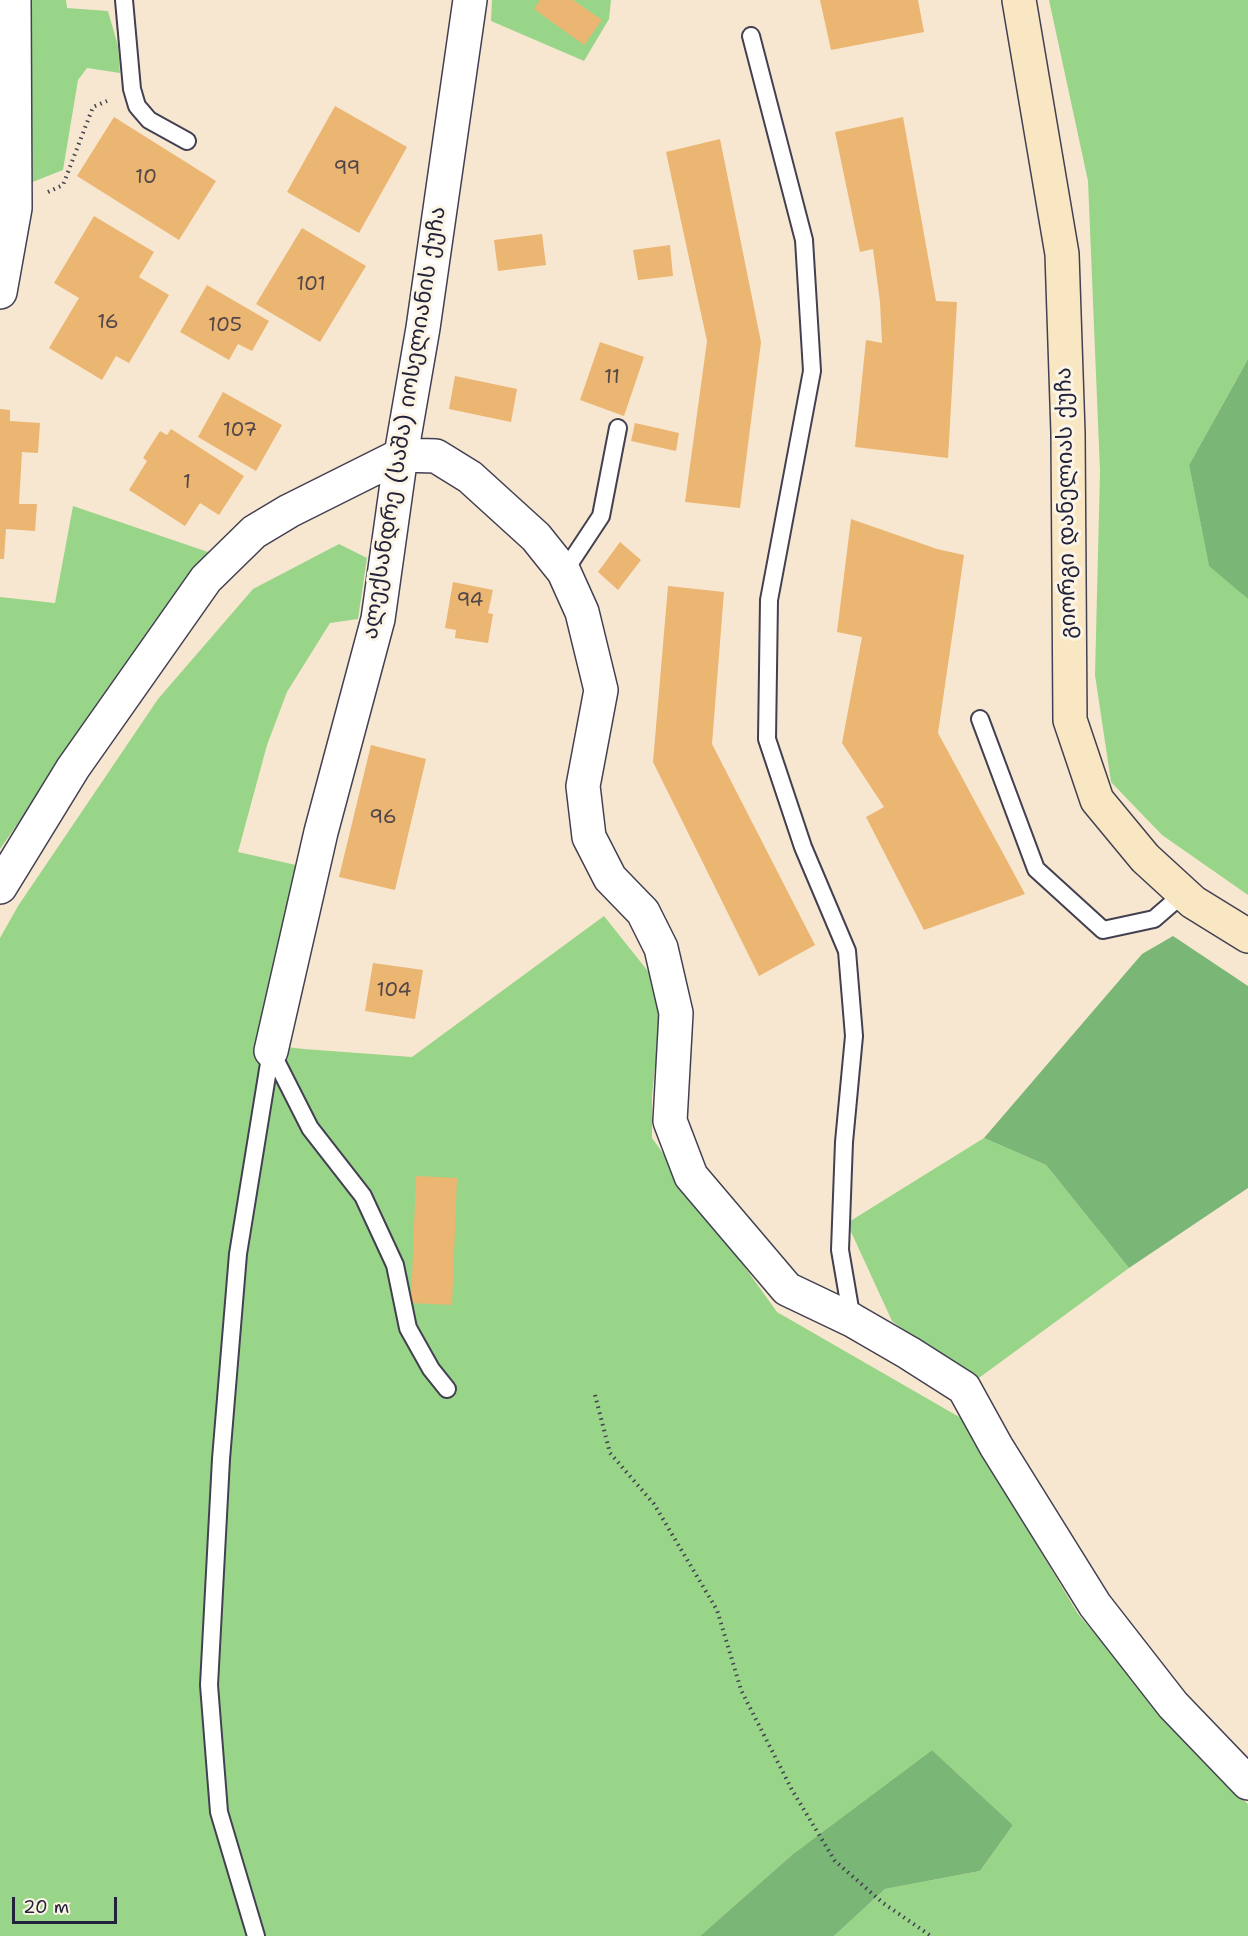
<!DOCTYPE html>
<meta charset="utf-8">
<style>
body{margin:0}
#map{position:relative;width:1248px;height:1936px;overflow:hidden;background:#f8e7d0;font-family:"Shantell Sans",sans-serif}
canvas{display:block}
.scale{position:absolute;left:12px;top:1897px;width:105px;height:27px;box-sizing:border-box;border:3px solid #22223b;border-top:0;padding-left:8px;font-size:18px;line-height:21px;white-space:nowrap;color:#22223b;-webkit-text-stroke:4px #fcf5e5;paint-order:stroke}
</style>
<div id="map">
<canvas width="1248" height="1936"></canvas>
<div class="scale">20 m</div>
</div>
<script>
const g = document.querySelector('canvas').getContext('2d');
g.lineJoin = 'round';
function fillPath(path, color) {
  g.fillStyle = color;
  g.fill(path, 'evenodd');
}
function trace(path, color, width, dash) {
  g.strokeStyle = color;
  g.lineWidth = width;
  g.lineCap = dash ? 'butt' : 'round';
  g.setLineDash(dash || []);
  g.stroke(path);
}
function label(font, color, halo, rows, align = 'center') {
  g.font = font + ' "Shantell Sans","Noto Sans Georgian",sans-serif';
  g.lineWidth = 6;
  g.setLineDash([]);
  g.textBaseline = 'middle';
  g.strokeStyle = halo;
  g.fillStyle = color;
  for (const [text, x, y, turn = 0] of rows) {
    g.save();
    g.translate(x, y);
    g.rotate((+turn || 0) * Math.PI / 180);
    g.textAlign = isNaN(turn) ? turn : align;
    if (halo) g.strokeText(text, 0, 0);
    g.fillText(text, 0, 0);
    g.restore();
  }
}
fillPath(new Path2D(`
 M 26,0 L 66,0 L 67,8 L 108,11 L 118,46 L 120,73 L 87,68 L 78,80 L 63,170 L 25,185 Z
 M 492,0 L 611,0 L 609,19 L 584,61 L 491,21 Z
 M 1049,0 L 1248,0 L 1248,359 L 1189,465 L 1209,565 L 1248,599 L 1248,895 L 1162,835 L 1111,782 L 1095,675 L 1100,471 L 1088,181 Z
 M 73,506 L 208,552 L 0,849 L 0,597 L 55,603 Z
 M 339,544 L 367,558 L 358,619 L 330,623 L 287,692 L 267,745 L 238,852 L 296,865 L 260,1044 L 304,1049 L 412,1057 L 604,916 L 651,975 L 660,1019 L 652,1096 L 652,1138 L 777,1312 L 961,1418 L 1078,1614 L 1221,1779 L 1248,1804 L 1248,1936 L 834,1936 L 885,1889 L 980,1871 L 1013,1825 L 932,1750 L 793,1854 L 700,1936 L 0,1936 L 0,938 L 18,906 L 158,699 L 253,589 Z
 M 984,1138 L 1046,1165 L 1129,1268 L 972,1383 L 892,1321 L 847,1223 Z`), '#99d589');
fillPath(new Path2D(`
 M 1248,359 L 1248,599 L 1209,566 L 1189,465 Z
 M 1173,936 L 1248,986 L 1248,1188 L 1129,1268 L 1046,1165 L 984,1138 L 1142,954 Z
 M 932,1750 L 1013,1825 L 980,1871 L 885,1889 L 834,1936 L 700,1936 L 793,1854 Z`), '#7ab675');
fillPath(new Path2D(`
 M 540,0 L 573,0 L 602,20 L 584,45 L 534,9 Z
 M 820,0 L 918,0 L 924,32 L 831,50 Z
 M 335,106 L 407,147 L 359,233 L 287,192 Z
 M 114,117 L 216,181 L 179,240 L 77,176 Z
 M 903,117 L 936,301 L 957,302 L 948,458 L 855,447 L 866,340 L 882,343 L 880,302 L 873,249 L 860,252 L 835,132 Z
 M 720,139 L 761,342 L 740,508 L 685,502 L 707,341 L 666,152 Z
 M 94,216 L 154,252 L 139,277 L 169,295 L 129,363 L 116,356 L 102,380 L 49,348 L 79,298 L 54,283 Z
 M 302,228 L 366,266 L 320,342 L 256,304 Z
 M 542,234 L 546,265 L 498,271 L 494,240 Z
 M 670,245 L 673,276 L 638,280 L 633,250 Z
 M 207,285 L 269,321 L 252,351 L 238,344 L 229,360 L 180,332 Z
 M 600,342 L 644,357 L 624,416 L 580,400 Z
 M 455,376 L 517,389 L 511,422 L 449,409 Z
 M 223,392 L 282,425 L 256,471 L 198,437 Z
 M 0,409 L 10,410 L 10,421 L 40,423 L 38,453 L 22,452 L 19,504 L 37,504 L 35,531 L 6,529 L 4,559 L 0,559 Z
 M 635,423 L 679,433 L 676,451 L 631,441 Z
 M 171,429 L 244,476 L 219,515 L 200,503 L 185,526 L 129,490 L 147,461 L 143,458 L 160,431 L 167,435 Z
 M 851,519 L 937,549 L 964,555 L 938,733 L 1025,894 L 924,930 L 866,817 L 884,807 L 842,743 L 862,637 L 837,632 Z
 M 620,542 L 641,560 L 618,590 L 598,572 Z
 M 453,582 L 493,590 L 488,613 L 493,614 L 488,643 L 455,638 L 456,630 L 445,628 Z
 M 668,586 L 724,592 L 712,744 L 815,945 L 759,976 L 653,762 Z
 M 371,745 L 426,759 L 395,890 L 339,877 Z
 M 373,963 L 423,970 L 415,1019 L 365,1011 Z
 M 416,1176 L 457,1178 L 452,1305 L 411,1303 Z`), '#ebb572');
const lane = new Path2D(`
 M 124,0 L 132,89 L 137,106 L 149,120 L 187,141
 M 751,36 L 804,240 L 812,371 L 769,600 L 767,739 L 803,847 L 847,951 L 854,1036 L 844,1142 L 840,1250 L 852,1320
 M 564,572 L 601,516 L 618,428
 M 980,719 L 1036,869 L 1103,930 L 1154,919 L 1184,893
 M 271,1051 L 310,1128 L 363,1196 L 395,1265 L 408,1328 L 431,1369 L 447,1389
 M 256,1936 L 219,1812 L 209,1685 L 221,1459 L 238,1254 L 271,1051`);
const street = new Path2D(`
 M 0,292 L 15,208 L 14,0
 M 0,887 L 73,768 L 206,579 L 254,532 L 289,511 L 401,455 L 436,456 L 470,477 L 536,537 L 564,572 L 582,612 L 601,690 L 583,786 L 589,837 L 610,878 L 643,912 L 661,948 L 676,1013 L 670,1121 L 691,1176 L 787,1289 L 852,1320 L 909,1353 L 964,1388 L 996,1446 L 1095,1605 L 1173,1705 L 1248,1783
 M 271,1051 L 321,832 L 378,619 L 401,455 L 423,328 L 470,0`);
const secondary = new Path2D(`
 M 1019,0 L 1062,254 L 1068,433 L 1070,720 L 1097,800 L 1145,858 L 1193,902 L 1248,936`);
trace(lane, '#424051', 20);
trace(street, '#424051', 36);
trace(secondary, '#424051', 36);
trace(new Path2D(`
 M 48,192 L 63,185 L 93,107 L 107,101
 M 595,1395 L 610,1453 L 654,1504 L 717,1610 L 741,1690 L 792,1790 L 835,1861 L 883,1903 L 931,1936`), '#424051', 4, [1.5, 4.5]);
trace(lane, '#fff', 16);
trace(street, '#fff', 33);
trace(secondary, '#f9e7c3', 33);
label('20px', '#544749', null, [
 ["99",347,169],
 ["10",146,178],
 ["101",311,285],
 ["16",108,323],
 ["105",225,326],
 ["11",612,378],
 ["107",240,431],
 ["1",187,483],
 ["94",470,601],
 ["96",383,818],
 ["104",394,991]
]);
label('22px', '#22223b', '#fcf5e5', [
 ["ალექსანდრე (საშა) იოსელიანის ქუჩა",405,423,-81],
 ["გიორგი დანელიას ქუჩა",1067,503,-91]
]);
</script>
